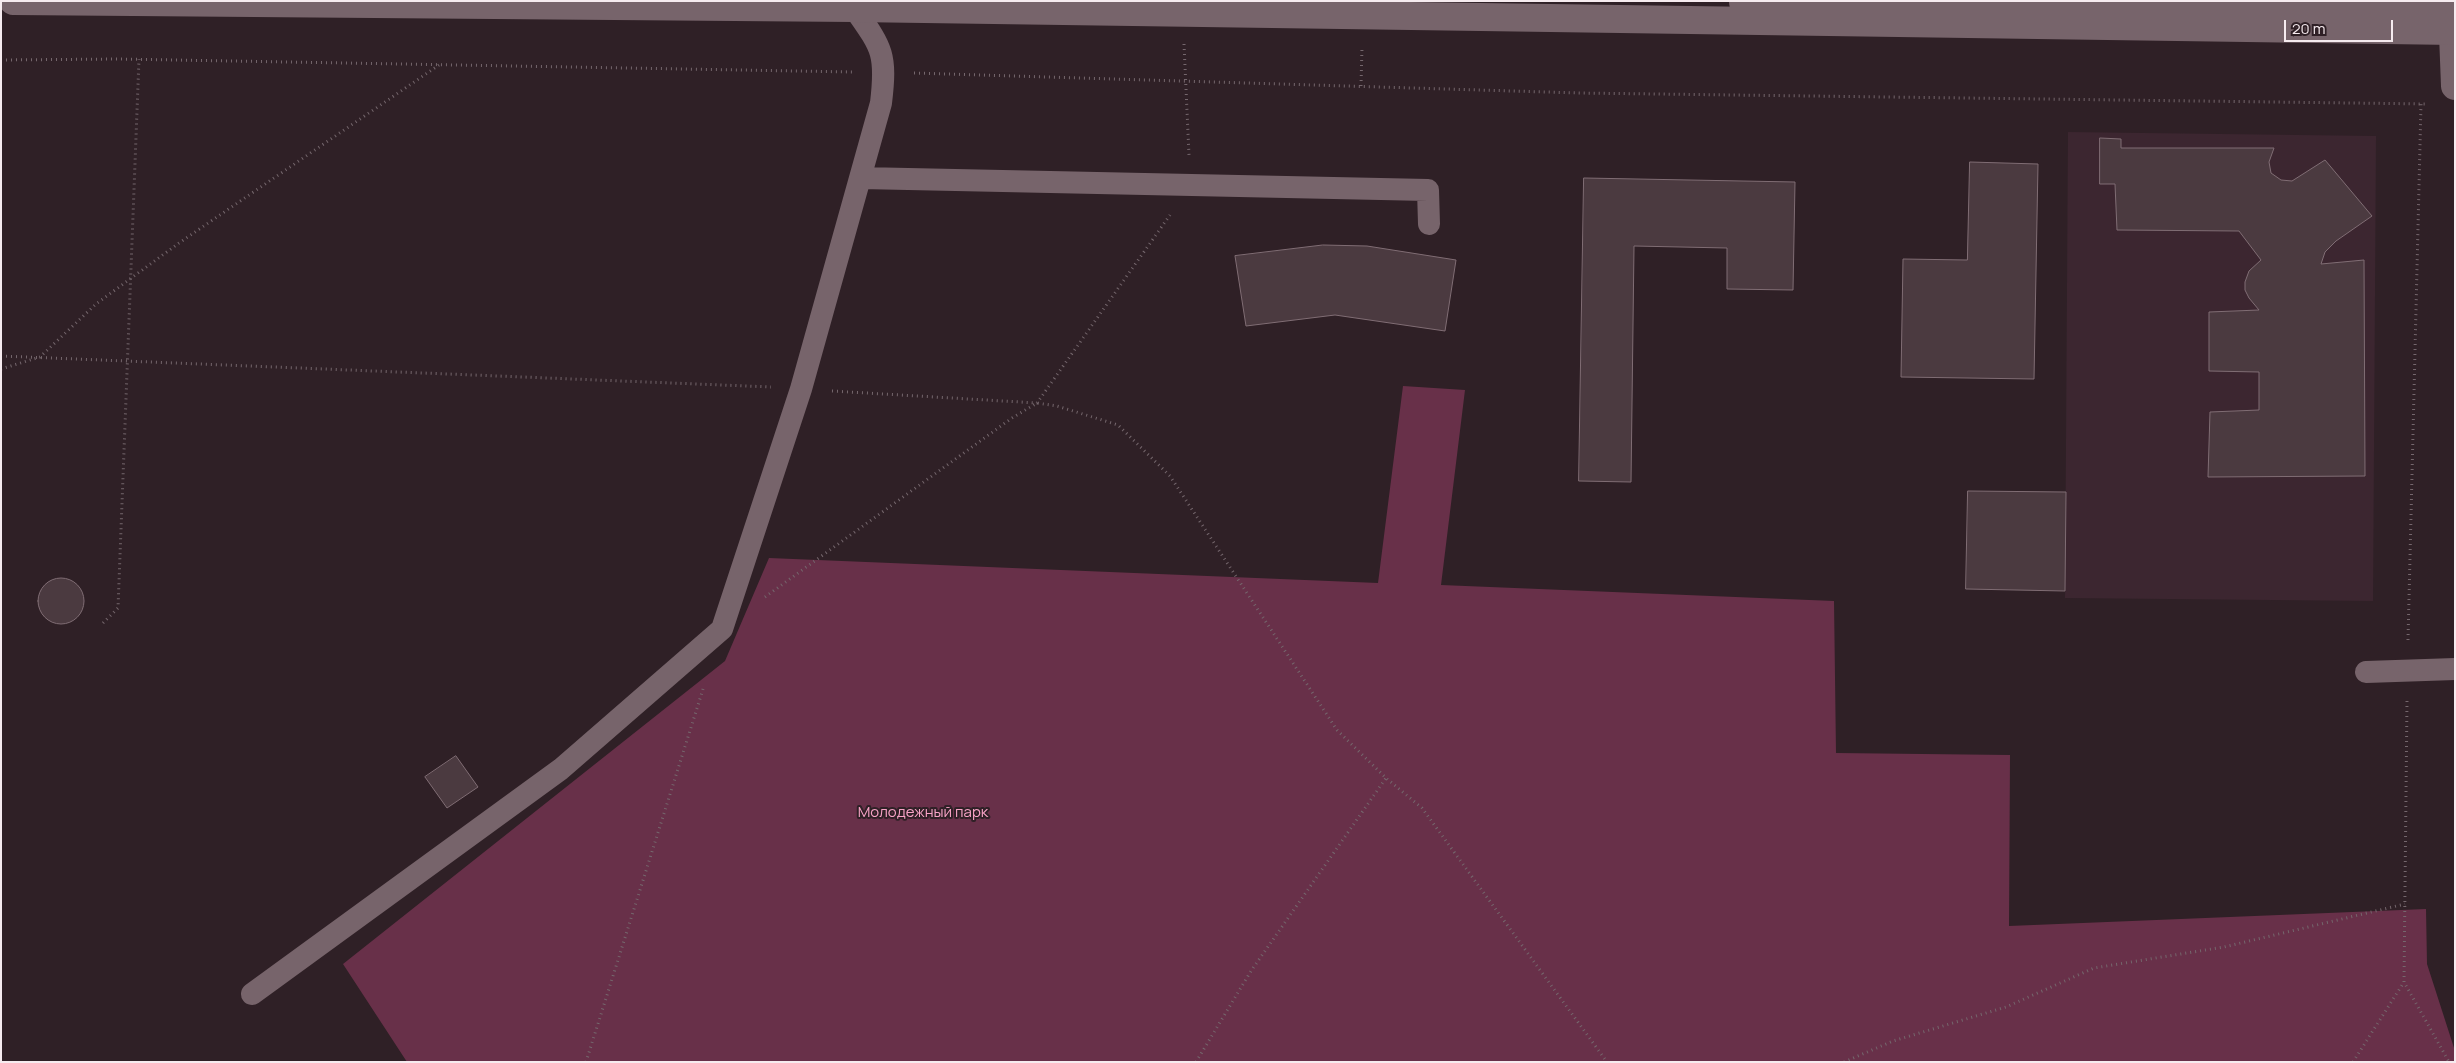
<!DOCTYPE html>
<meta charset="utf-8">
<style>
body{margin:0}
#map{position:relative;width:2456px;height:1063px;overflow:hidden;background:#2f2026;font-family:Manrope,sans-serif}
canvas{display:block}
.frame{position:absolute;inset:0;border:2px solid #f6ebef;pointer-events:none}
.scale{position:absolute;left:2284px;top:20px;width:109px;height:22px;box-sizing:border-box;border:2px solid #f6ebef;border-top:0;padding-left:6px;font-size:15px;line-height:18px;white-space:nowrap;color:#f6ebef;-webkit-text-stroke:4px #2f2026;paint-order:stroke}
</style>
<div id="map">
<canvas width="2456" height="1063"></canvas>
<div class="frame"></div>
<div class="scale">20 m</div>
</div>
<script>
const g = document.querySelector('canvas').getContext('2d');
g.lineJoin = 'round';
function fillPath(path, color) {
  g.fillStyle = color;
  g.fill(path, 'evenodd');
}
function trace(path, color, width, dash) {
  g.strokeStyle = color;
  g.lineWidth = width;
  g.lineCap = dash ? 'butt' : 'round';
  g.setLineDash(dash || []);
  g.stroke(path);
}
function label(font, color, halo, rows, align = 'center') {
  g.font = font + ' Manrope,sans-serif';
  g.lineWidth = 4;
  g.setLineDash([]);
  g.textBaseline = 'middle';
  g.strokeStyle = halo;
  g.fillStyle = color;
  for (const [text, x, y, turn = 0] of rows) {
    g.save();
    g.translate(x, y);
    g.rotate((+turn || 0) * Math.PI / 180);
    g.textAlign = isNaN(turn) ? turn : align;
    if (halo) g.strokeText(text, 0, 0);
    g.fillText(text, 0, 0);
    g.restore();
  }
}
fillPath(new Path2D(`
 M 2068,132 L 2376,136 L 2373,601 L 2065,598 Z`), '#3c2630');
fillPath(new Path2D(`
 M 1403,386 L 1465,390 L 1441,585 L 1834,601 L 1836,753 L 2010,755 L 2009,926 L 2426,909 L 2427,964 L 2455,1051 L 2455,1062 L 407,1062 L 343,964 L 725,661 L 769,558 L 1378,583 Z`), '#683049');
const building = new Path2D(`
 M 2100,138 L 2121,139 L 2121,148 L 2274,148 L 2269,162 L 2271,173 L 2281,180 L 2292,181 L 2325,160 L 2372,216 L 2336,241 L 2325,252 L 2321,264 L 2364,260 L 2365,476 L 2208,477 L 2210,412 L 2259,410 L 2259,372 L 2209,371 L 2209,312 L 2259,310 L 2249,298 L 2245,290 L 2245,282 L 2249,271 L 2261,260 L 2239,231 L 2117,230 L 2115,184 L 2100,184 Z
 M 1970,162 L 2038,164 L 2034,379 L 1901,377 L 1903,259 L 1967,260 Z
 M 1584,178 L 1795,182 L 1793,290 L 1727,289 L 1727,248 L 1634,246 L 1631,482 L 1579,481 Z
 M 1323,245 L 1367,246 L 1456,260 L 1445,331 L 1335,315 L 1246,326 L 1235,256 Z
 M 1968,491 L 2066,492 L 2065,591 L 1966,589 Z
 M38 601a23 23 0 1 1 46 0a23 23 0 1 1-46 0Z
 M 456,756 L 478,787 L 447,808 L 425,777 Z`);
fillPath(building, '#4b3a40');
trace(building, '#806d74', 1);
trace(new Path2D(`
 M 1184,44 L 1189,155
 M 1,60 L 118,59 L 853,72
 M 914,73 L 1579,93 L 2428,104
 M 1361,86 L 1362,47
 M 1,356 L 771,387
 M 1,369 L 40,357 L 96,304 L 179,243 L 439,65
 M 832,391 L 1037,403 L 1170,215
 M 765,597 L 1012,418 L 1037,403 L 1057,406 L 1118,425 L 1170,476 L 1337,730 L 1386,778 L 1422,808 L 1607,1062
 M 103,623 L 118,608 L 139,59
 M 2408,640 L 2421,104
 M 2407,701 L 2404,982 L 2449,1062
 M 586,1062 L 704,686
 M 1196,1062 L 1251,971 L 1386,778
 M 1844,1062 L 1893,1041 L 2006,1007 L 2094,968 L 2224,947 L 2405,904
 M 2353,1062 L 2404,982`), '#75676d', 3, [1, 4]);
trace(new Path2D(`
 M 861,178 L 1428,190 L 1429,224
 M 2366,672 L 2455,669
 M 252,994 L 561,769 L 722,629 L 801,389 L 881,103 C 887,53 882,48 854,8`), '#77646b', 22);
trace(new Path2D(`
 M 2452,8 L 2455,86`), '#77646b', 28);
trace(new Path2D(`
 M 13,1 L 854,8 L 2455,31
 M 1743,2 L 2455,7`), '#77646b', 28);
label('15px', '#f9a3c7', '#2f2026', [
 ["Молодежный парк",923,813]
]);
</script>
